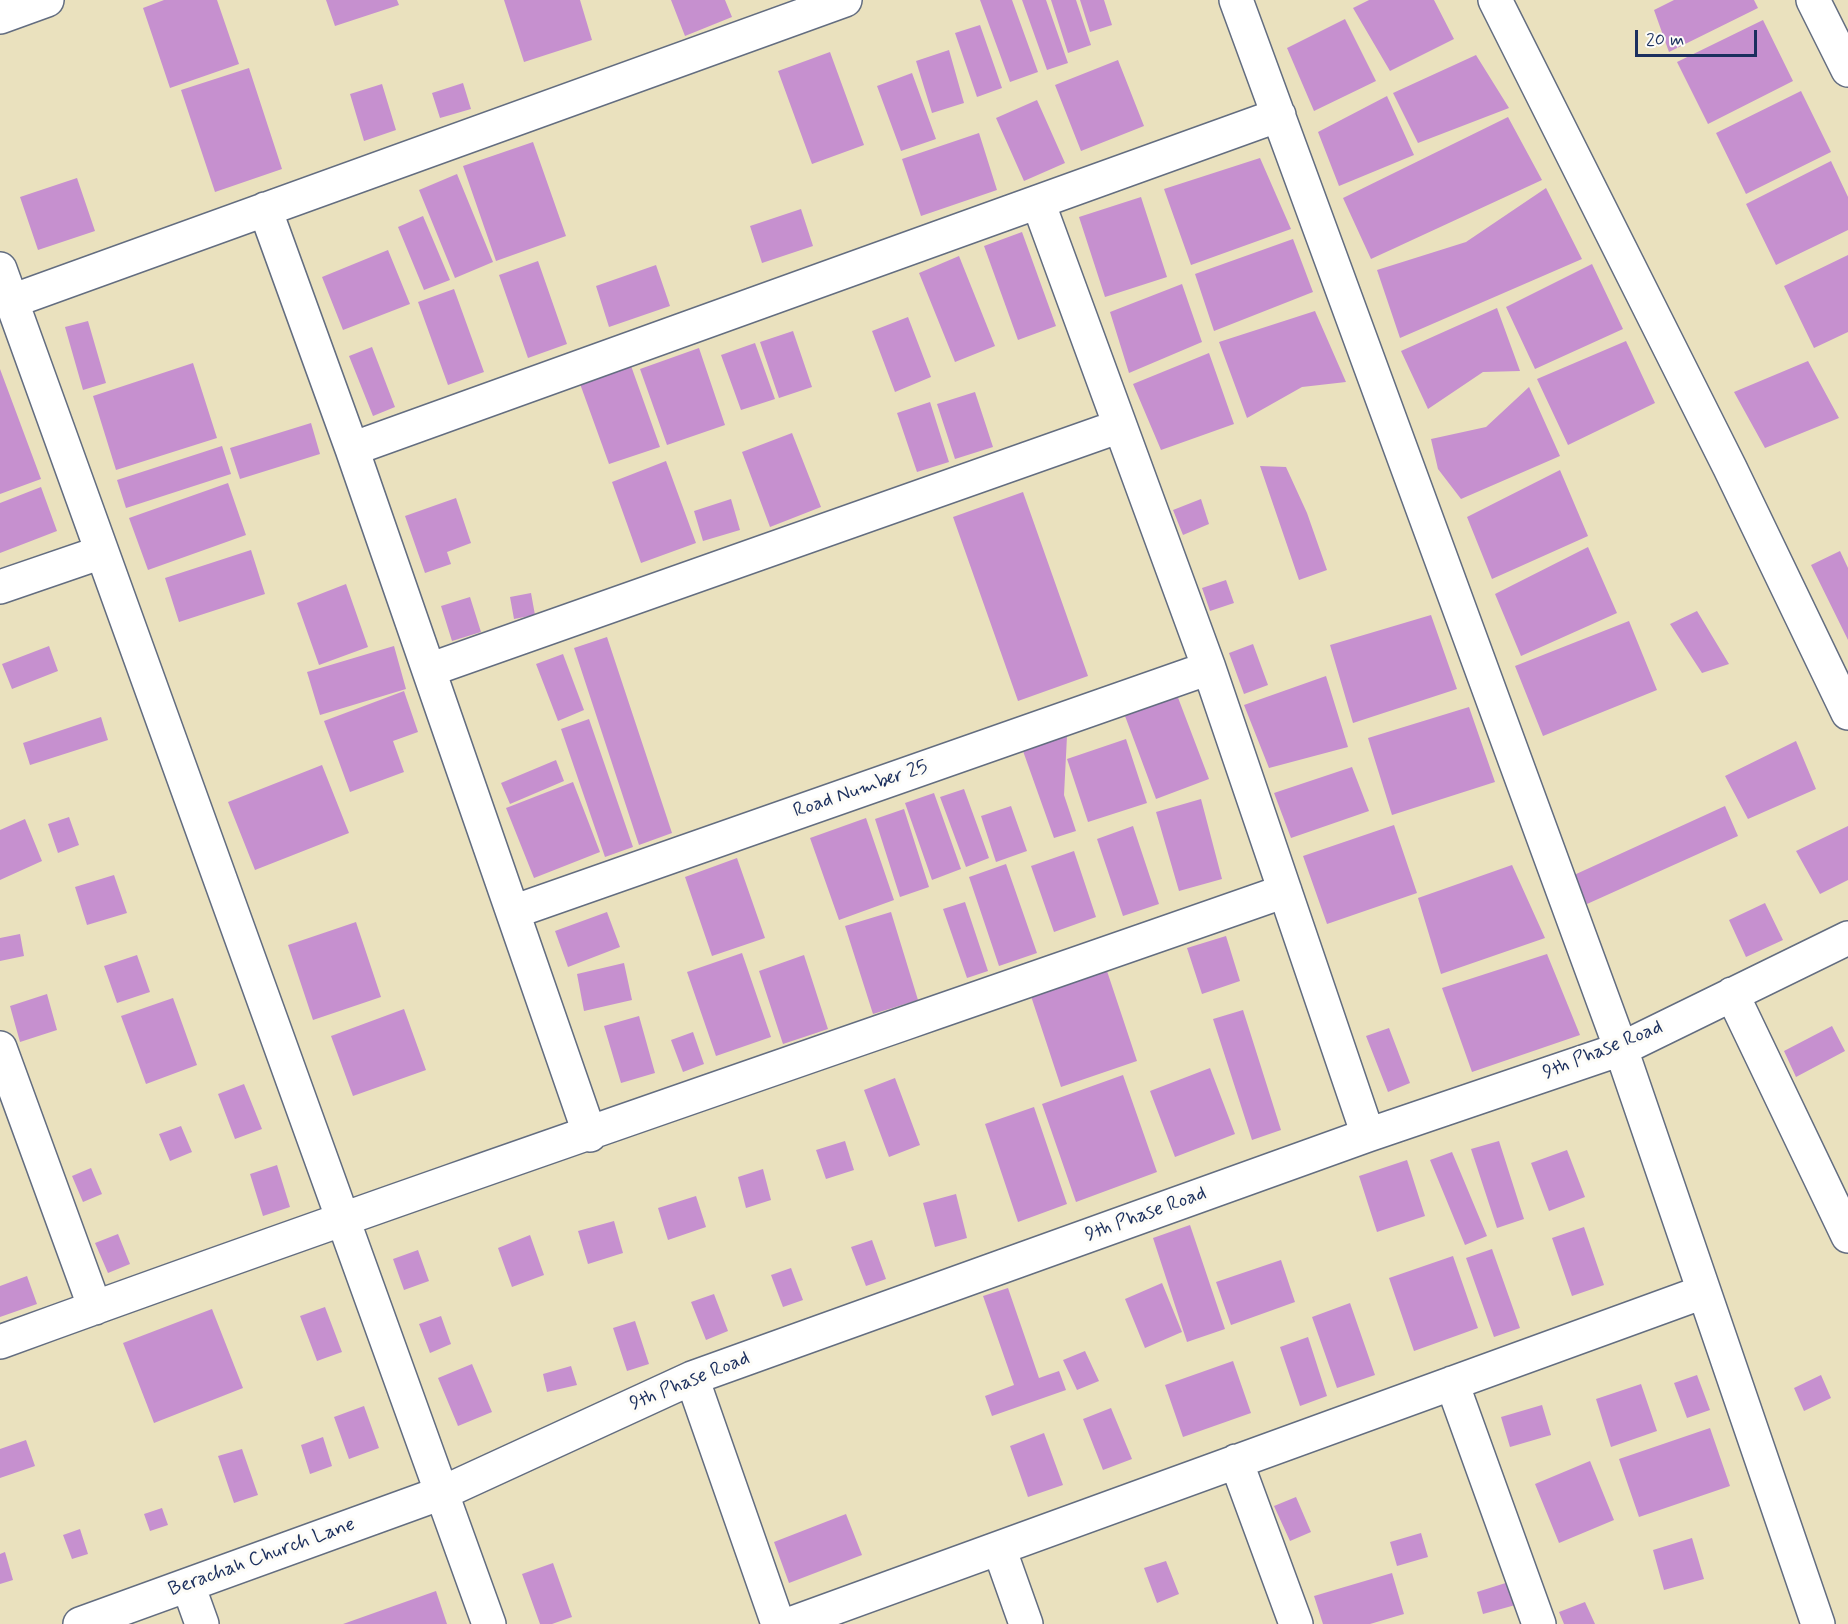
<!DOCTYPE html>
<style>
body{margin:0}
#map{position:relative;width:1848px;height:1624px;overflow:hidden;background:#eae1be;font-family:Mynerve,sans-serif}
canvas{display:block}
.scale{position:absolute;left:1635px;top:30px;width:122px;height:27px;box-sizing:border-box;border:3px solid #1b2f5e;border-top:0;padding-left:8px;font-size:18px;line-height:21px;white-space:nowrap;color:#1b2f5e;-webkit-text-stroke:4px #fdfcf7;paint-order:stroke}
</style>
<div id="map">
<canvas width="1848" height="1624"></canvas>
<div class="scale">20 m</div>
</div>
<script>
const g = document.querySelector('canvas').getContext('2d');
g.lineJoin = 'round';
function fillPath(path, color) {
  g.fillStyle = color;
  g.fill(path, 'evenodd');
}
function trace(path, color, width, dash) {
  g.strokeStyle = color;
  g.lineWidth = width;
  g.lineCap = dash ? 'butt' : 'round';
  g.setLineDash(dash || []);
  g.stroke(path);
}
function label(font, color, halo, rows, align = 'center') {
  g.font = font + ' Mynerve,sans-serif';
  g.lineWidth = 6;
  g.setLineDash([]);
  g.textBaseline = 'middle';
  g.strokeStyle = halo;
  g.fillStyle = color;
  for (const [text, x, y, turn = 0] of rows) {
    g.save();
    g.translate(x, y);
    g.rotate((+turn || 0) * Math.PI / 180);
    g.textAlign = isNaN(turn) ? turn : align;
    if (halo) g.strokeText(text, 0, 0);
    g.fillText(text, 0, 0);
    g.restore();
  }
}
fillPath(new Path2D(`
 M 164,0 L 217,0 L 239,64 L 170,88 L 143,8 Z
 M 326,0 L 397,0 L 399,5 L 335,26 Z
 M 504,0 L 580,0 L 592,40 L 524,62 Z
 M 671,0 L 725,0 L 732,17 L 685,36 Z
 M 980,0 L 1012,0 L 1038,72 L 1010,82 Z
 M 1022,0 L 1046,0 L 1068,63 L 1047,70 Z
 M 1051,0 L 1076,0 L 1091,45 L 1068,53 Z
 M 1080,0 L 1104,0 L 1112,25 L 1090,32 Z
 M 1369,0 L 1434,0 L 1454,39 L 1390,71 L 1353,8 Z
 M 1674,0 L 1754,0 L 1758,8 L 1669,52 L 1654,10 Z
 M 1345,19 L 1376,81 L 1314,111 L 1287,48 Z
 M 1763,20 L 1793,81 L 1708,124 L 1677,62 Z
 M 980,25 L 1002,88 L 977,97 L 955,33 Z
 M 949,50 L 964,103 L 932,113 L 916,61 Z
 M 830,52 L 864,145 L 812,164 L 778,71 Z
 M 1476,55 L 1509,108 L 1418,143 L 1393,93 Z
 M 1118,60 L 1144,126 L 1081,151 L 1055,85 Z
 M 249,68 L 282,169 L 215,192 L 181,90 Z
 M 912,73 L 936,139 L 901,151 L 877,86 Z
 M 463,83 L 471,109 L 440,118 L 432,93 Z
 M 382,84 L 396,130 L 364,141 L 350,94 Z
 M 1801,91 L 1831,152 L 1746,194 L 1716,133 Z
 M 1387,96 L 1414,155 L 1339,186 L 1318,132 Z
 M 1037,100 L 1065,163 L 1024,181 L 996,118 Z
 M 1508,117 L 1542,180 L 1371,259 L 1343,198 Z
 M 979,133 L 997,190 L 921,216 L 902,159 Z
 M 533,142 L 566,236 L 496,261 L 463,166 Z
 M 1260,158 L 1291,229 L 1191,265 L 1164,189 Z
 M 1831,161 L 1848,197 L 1848,230 L 1776,265 L 1746,204 Z
 M 457,174 L 493,262 L 455,278 L 419,190 Z
 M 77,178 L 95,231 L 38,250 L 20,197 Z
 M 1546,188 L 1582,259 L 1400,338 L 1377,270 L 1466,242 Z
 M 1141,197 L 1167,277 L 1105,297 L 1079,217 Z
 M 801,209 L 813,246 L 762,263 L 750,226 Z
 M 423,216 L 450,280 L 424,290 L 398,227 Z
 M 1022,232 L 1056,326 L 1018,340 L 984,246 Z
 M 1293,239 L 1313,292 L 1214,331 L 1195,274 Z
 M 388,250 L 410,304 L 343,330 L 322,277 Z
 M 1848,255 L 1848,332 L 1814,348 L 1784,286 Z
 M 959,256 L 995,346 L 955,362 L 919,273 Z
 M 538,261 L 567,344 L 528,358 L 499,275 Z
 M 1592,264 L 1623,329 L 1535,369 L 1506,307 Z
 M 656,265 L 670,306 L 609,327 L 596,286 Z
 M 1182,284 L 1202,342 L 1129,373 L 1110,312 Z
 M 454,289 L 484,372 L 448,385 L 418,302 Z
 M 1497,308 L 1520,371 L 1483,372 L 1428,409 L 1401,351 Z
 M 1315,311 L 1346,382 L 1302,387 L 1247,418 L 1219,342 Z
 M 908,317 L 931,377 L 895,392 L 872,331 Z
 M 88,321 L 106,383 L 83,390 L 65,327 Z
 M 793,331 L 812,387 L 779,398 L 760,342 Z
 M 1626,341 L 1655,403 L 1568,445 L 1537,379 Z
 M 755,343 L 775,399 L 741,410 L 721,355 Z
 M 372,347 L 395,407 L 373,416 L 349,356 Z
 M 699,348 L 725,425 L 667,445 L 640,369 Z
 M 1209,353 L 1234,424 L 1161,450 L 1133,384 Z
 M 1808,361 L 1839,418 L 1765,448 L 1734,392 Z
 M 193,363 L 217,438 L 116,470 L 93,396 Z
 M 630,363 L 660,447 L 609,464 L 579,381 Z
 M 0,369 L 41,479 L 0,494 Z
 M 1529,387 L 1560,456 L 1461,499 L 1438,469 L 1431,439 L 1486,427 Z
 M 975,392 L 993,447 L 955,459 L 937,404 Z
 M 930,402 L 949,462 L 917,472 L 897,413 Z
 M 311,423 L 320,454 L 240,479 L 230,448 Z
 M 792,433 L 821,507 L 770,527 L 742,452 Z
 M 222,446 L 231,474 L 126,508 L 117,480 Z
 M 666,461 L 696,543 L 641,563 L 612,482 Z
 M 1260,466 L 1286,467 L 1307,513 L 1327,570 L 1299,580 Z
 M 1560,470 L 1588,536 L 1492,579 L 1467,517 Z
 M 228,483 L 246,535 L 148,570 L 129,518 Z
 M 41,487 L 57,531 L 0,553 L 0,503 Z
 M 1023,492 L 1088,676 L 1018,701 L 953,517 Z
 M 456,498 L 471,543 L 447,552 L 451,564 L 425,573 L 405,516 Z
 M 731,499 L 740,530 L 703,541 L 694,511 Z
 M 1201,499 L 1209,524 L 1183,535 L 1173,510 Z
 M 1588,547 L 1617,613 L 1521,656 L 1495,594 Z
 M 251,550 L 265,594 L 179,622 L 165,578 Z
 M 1840,551 L 1848,568 L 1848,640 L 1811,565 Z
 M 1226,580 L 1234,603 L 1210,611 L 1202,588 Z
 M 346,584 L 368,647 L 319,665 L 297,603 Z
 M 531,593 L 535,615 L 514,619 L 510,597 Z
 M 470,597 L 481,632 L 452,641 L 441,606 Z
 M 1697,611 L 1729,664 L 1702,673 L 1670,624 Z
 M 1431,615 L 1457,689 L 1353,723 L 1330,645 Z
 M 1629,621 L 1657,690 L 1543,736 L 1515,666 Z
 M 607,637 L 672,833 L 639,845 L 574,648 Z
 M 1253,644 L 1268,685 L 1244,694 L 1229,653 Z
 M 49,646 L 58,671 L 12,689 L 2,664 Z
 M 394,646 L 406,689 L 320,715 L 307,672 Z
 M 563,654 L 584,710 L 558,721 L 536,664 Z
 M 1326,676 L 1348,747 L 1269,768 L 1244,705 Z
 M 404,691 L 418,732 L 393,741 L 404,772 L 350,792 L 324,721 Z
 M 1177,695 L 1209,779 L 1156,799 L 1125,716 Z
 M 1469,707 L 1495,782 L 1392,815 L 1368,738 Z
 M 101,717 L 108,740 L 30,765 L 23,743 Z
 M 589,719 L 633,847 L 605,857 L 561,729 Z
 M 1067,736 L 1064,795 L 1076,831 L 1054,838 L 1023,751 Z
 M 1126,739 L 1147,803 L 1088,822 L 1067,759 Z
 M 1796,741 L 1816,789 L 1748,819 L 1725,776 Z
 M 556,760 L 564,781 L 510,804 L 501,783 Z
 M 322,765 L 349,833 L 255,870 L 228,802 Z
 M 1352,767 L 1369,811 L 1291,838 L 1274,793 Z
 M 573,782 L 600,852 L 534,878 L 506,808 Z
 M 964,789 L 989,858 L 966,867 L 940,797 Z
 M 934,793 L 961,869 L 932,880 L 905,803 Z
 M 1201,799 L 1222,879 L 1179,891 L 1156,812 Z
 M 1011,806 L 1027,851 L 996,862 L 981,816 Z
 M 1725,806 L 1738,836 L 1587,904 L 1574,875 Z
 M 904,809 L 929,887 L 900,897 L 875,819 Z
 M 69,817 L 79,845 L 58,853 L 48,824 Z
 M 866,818 L 894,900 L 839,920 L 810,838 Z
 M 25,819 L 42,861 L 0,880 L 0,830 Z
 M 1394,825 L 1417,893 L 1327,924 L 1303,856 Z
 M 1133,826 L 1159,904 L 1123,916 L 1097,839 Z
 M 1848,826 L 1848,880 L 1820,894 L 1796,851 Z
 M 1074,851 L 1096,917 L 1054,932 L 1031,866 Z
 M 737,858 L 765,938 L 712,956 L 685,877 Z
 M 1006,864 L 1037,953 L 999,966 L 969,877 Z
 M 1512,865 L 1545,938 L 1441,974 L 1418,898 Z
 M 114,875 L 127,913 L 87,925 L 75,887 Z
 M 965,902 L 988,971 L 967,978 L 943,909 Z
 M 1765,903 L 1783,940 L 1746,957 L 1729,920 Z
 M 607,912 L 620,947 L 568,967 L 555,931 Z
 M 891,912 L 918,1000 L 873,1014 L 845,926 Z
 M 356,922 L 381,997 L 313,1020 L 288,945 Z
 M 20,934 L 24,956 L 0,961 L 0,938 Z
 M 1226,936 L 1240,981 L 1202,994 L 1187,948 Z
 M 742,953 L 771,1037 L 716,1056 L 687,972 Z
 M 1547,954 L 1580,1035 L 1472,1072 L 1442,988 Z
 M 137,955 L 150,992 L 117,1003 L 104,966 Z
 M 804,955 L 828,1029 L 783,1044 L 759,971 Z
 M 1104,962 L 1137,1061 L 1061,1087 L 1028,987 Z
 M 624,963 L 632,1000 L 584,1011 L 577,974 Z
 M 47,994 L 57,1030 L 20,1042 L 10,1006 Z
 M 173,998 L 197,1065 L 146,1084 L 121,1016 Z
 M 404,1009 L 426,1070 L 353,1096 L 331,1036 Z
 M 1243,1010 L 1281,1130 L 1252,1140 L 1213,1019 Z
 M 639,1016 L 655,1073 L 621,1083 L 604,1026 Z
 M 1832,1026 L 1845,1051 L 1796,1077 L 1784,1051 Z
 M 1389,1028 L 1410,1083 L 1388,1092 L 1366,1036 Z
 M 693,1032 L 704,1064 L 683,1072 L 671,1040 Z
 M 1210,1068 L 1235,1134 L 1175,1157 L 1150,1091 Z
 M 1123,1075 L 1157,1172 L 1076,1202 L 1042,1104 Z
 M 895,1078 L 920,1145 L 889,1157 L 864,1090 Z
 M 244,1084 L 262,1129 L 235,1139 L 218,1094 Z
 M 1034,1107 L 1067,1204 L 1018,1222 L 985,1124 Z
 M 181,1126 L 192,1152 L 170,1161 L 159,1134 Z
 M 845,1141 L 854,1170 L 826,1179 L 816,1150 Z
 M 1499,1141 L 1524,1219 L 1497,1228 L 1471,1149 Z
 M 1567,1150 L 1585,1197 L 1549,1211 L 1531,1163 Z
 M 1452,1152 L 1487,1236 L 1465,1245 L 1430,1160 Z
 M 1407,1160 L 1425,1216 L 1377,1232 L 1359,1176 Z
 M 277,1165 L 290,1207 L 263,1216 L 250,1174 Z
 M 91,1168 L 102,1194 L 83,1202 L 72,1176 Z
 M 763,1169 L 771,1200 L 746,1208 L 738,1177 Z
 M 956,1194 L 967,1238 L 935,1247 L 923,1203 Z
 M 696,1196 L 706,1227 L 668,1240 L 658,1208 Z
 M 614,1221 L 623,1253 L 588,1264 L 578,1231 Z
 M 1190,1225 L 1225,1329 L 1187,1342 L 1153,1238 Z
 M 1584,1227 L 1604,1285 L 1572,1296 L 1552,1238 Z
 M 118,1234 L 130,1264 L 108,1273 L 95,1243 Z
 M 530,1235 L 544,1275 L 512,1287 L 498,1248 Z
 M 872,1240 L 886,1279 L 866,1286 L 851,1247 Z
 M 1492,1249 L 1520,1328 L 1494,1337 L 1466,1258 Z
 M 418,1250 L 429,1281 L 404,1290 L 393,1259 Z
 M 1453,1256 L 1478,1328 L 1414,1351 L 1389,1278 Z
 M 1281,1260 L 1295,1302 L 1231,1325 L 1216,1282 Z
 M 791,1268 L 803,1300 L 783,1307 L 771,1275 Z
 M 27,1276 L 37,1304 L 0,1317 L 0,1286 Z
 M 1162,1283 L 1182,1332 L 1145,1348 L 1125,1299 Z
 M 1008,1288 L 1039,1378 L 1059,1371 L 1066,1390 L 992,1416 L 985,1396 L 1014,1385 L 983,1296 Z
 M 714,1294 L 728,1331 L 706,1340 L 691,1302 Z
 M 1350,1303 L 1375,1375 L 1337,1388 L 1312,1317 Z
 M 325,1307 L 342,1352 L 317,1361 L 300,1316 Z
 M 212,1309 L 243,1388 L 154,1423 L 123,1343 Z
 M 441,1316 L 451,1344 L 430,1353 L 419,1324 Z
 M 635,1321 L 649,1364 L 627,1371 L 613,1328 Z
 M 1308,1337 L 1327,1396 L 1300,1406 L 1280,1347 Z
 M 1085,1351 L 1099,1381 L 1077,1390 L 1063,1360 Z
 M 1233,1361 L 1251,1413 L 1183,1437 L 1165,1385 Z
 M 472,1364 L 492,1412 L 458,1426 L 438,1378 Z
 M 571,1366 L 577,1385 L 547,1392 L 543,1374 Z
 M 1697,1375 L 1710,1410 L 1687,1418 L 1674,1383 Z
 M 1821,1375 L 1831,1398 L 1804,1411 L 1794,1388 Z
 M 1641,1384 L 1657,1431 L 1611,1447 L 1596,1399 Z
 M 1542,1405 L 1551,1435 L 1510,1447 L 1501,1417 Z
 M 364,1406 L 379,1448 L 349,1459 L 334,1417 Z
 M 1111,1408 L 1132,1459 L 1103,1470 L 1083,1419 Z
 M 1710,1428 L 1730,1486 L 1639,1517 L 1619,1459 Z
 M 1044,1433 L 1063,1485 L 1028,1497 L 1010,1446 Z
 M 323,1437 L 332,1466 L 310,1474 L 301,1445 Z
 M 26,1440 L 35,1466 L 0,1478 L 0,1449 Z
 M 242,1449 L 258,1495 L 234,1503 L 218,1456 Z
 M 1590,1461 L 1614,1520 L 1559,1543 L 1535,1484 Z
 M 1296,1497 L 1311,1532 L 1290,1541 L 1274,1506 Z
 M 162,1508 L 168,1525 L 150,1531 L 144,1514 Z
 M 846,1514 L 862,1555 L 789,1583 L 774,1542 Z
 M 80,1529 L 88,1554 L 72,1559 L 63,1535 Z
 M 1421,1533 L 1428,1557 L 1397,1566 L 1390,1542 Z
 M 1692,1538 L 1704,1579 L 1664,1590 L 1653,1550 Z
 M 5,1552 L 13,1580 L 0,1584 L 0,1554 Z
 M 1166,1561 L 1179,1594 L 1157,1603 L 1144,1568 Z
 M 553,1563 L 572,1617 L 552,1624 L 540,1624 L 522,1574 Z
 M 1392,1573 L 1404,1614 L 1370,1624 L 1323,1624 L 1314,1596 Z
 M 1512,1581 L 1519,1604 L 1483,1614 L 1477,1592 Z
 M 436,1591 L 447,1624 L 343,1624 Z
 M 1585,1602 L 1595,1624 L 1564,1624 L 1559,1612 Z`), '#c690cf');
const street = new Path2D(`
 M 1236,0 L 1621,1049 L 1818,1624
 M 1495,0 L 1730,468 L 1848,713
 M 0,17 L 47,0
 M 1038,202 L 1209,668 L 1368,1135
 M 265,209 L 352,449 L 590,1135
 M 0,269 L 489,1624
 M 12,301 L 845,0
 M 352,449 L 1279,115
 M 0,587 L 102,552
 M 429,670 L 1120,426
 M 513,912 L 1209,668
 M 1732,994 L 1848,1236
 M 0,1048 L 95,1308
 M 0,1342 C 426,1187 856,1041 1285,891
 M 692,1378 L 778,1624
 M 1452,1383 L 1539,1624
 M 1236,1461 L 1296,1624
 M 999,1548 L 1026,1624
 M 188,1585 L 202,1624
 M 80,1624 L 444,1492 L 692,1378 L 1368,1135 L 1621,1049 L 1848,938
 M 790,1624 L 1703,1292`);
const secondary = new Path2D(`
 M 1813,0 L 1848,70`);
trace(street, '#636d80', 36);
trace(secondary, '#636d80', 36);
trace(street, '#fff', 33);
trace(secondary, '#fff', 33);
label('20px', '#1b2f5e', '#fdfcf7', [
 ["Road Number 25",861,790,-19],
 ["9th Phase Road",1603,1051,-22],
 ["9th Phase Road",1146,1215,-20],
 ["9th Phase Road",690,1382,-22],
 ["Berachah Church Lane",262,1558,-20]
]);
</script>
